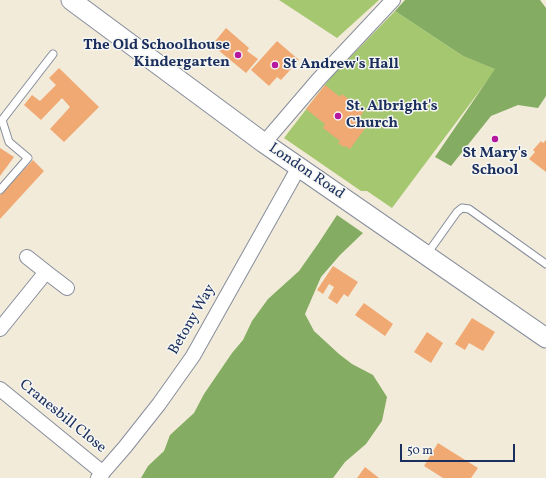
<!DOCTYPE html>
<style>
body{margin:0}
#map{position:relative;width:546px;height:478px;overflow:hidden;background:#f2ebd9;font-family:Vollkorn,serif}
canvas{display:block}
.scale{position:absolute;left:400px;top:444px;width:115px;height:18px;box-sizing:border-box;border:2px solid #1b2f5e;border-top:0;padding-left:5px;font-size:12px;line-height:14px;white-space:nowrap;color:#1b2f5e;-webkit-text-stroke:3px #f6f6f2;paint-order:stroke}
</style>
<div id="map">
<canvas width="546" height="478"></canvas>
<div class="scale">50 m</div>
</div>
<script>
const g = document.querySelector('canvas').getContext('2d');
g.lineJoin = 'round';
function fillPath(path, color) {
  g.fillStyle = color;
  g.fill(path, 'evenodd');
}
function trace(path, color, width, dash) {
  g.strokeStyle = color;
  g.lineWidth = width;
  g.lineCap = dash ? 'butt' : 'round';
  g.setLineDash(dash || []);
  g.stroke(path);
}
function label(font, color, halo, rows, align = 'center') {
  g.font = font + ' Vollkorn,serif';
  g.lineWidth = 3;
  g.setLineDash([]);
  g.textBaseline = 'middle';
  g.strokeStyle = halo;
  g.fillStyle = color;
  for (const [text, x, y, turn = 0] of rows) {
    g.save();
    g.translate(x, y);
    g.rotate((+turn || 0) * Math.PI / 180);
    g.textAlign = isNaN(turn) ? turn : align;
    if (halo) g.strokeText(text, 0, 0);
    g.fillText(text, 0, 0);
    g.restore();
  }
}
fillPath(new Path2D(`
 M 279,0 L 379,0 L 337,38 Z
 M 395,11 L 463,56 L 496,69 L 392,208 L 367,191 L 361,191 L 284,138 L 331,77 Z`), '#a5c770');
fillPath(new Path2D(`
 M 405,0 L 540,0 L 546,8 L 546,96 L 538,108 L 518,105 L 491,116 L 451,166 L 435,157 L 495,69 L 463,56 L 395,11 Z
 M 337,215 L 363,233 L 340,255 L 321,277 L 305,314 L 314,331 L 339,354 L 352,364 L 373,375 L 387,397 L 382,421 L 366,444 L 345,462 L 333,478 L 141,478 L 148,466 L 164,451 L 170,435 L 194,413 L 204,394 L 232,353 L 243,340 L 252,321 L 268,299 L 299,271 L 318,244 Z`), '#84ac62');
fillPath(new Path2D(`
 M 226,28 L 249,48 L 247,51 L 258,59 L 246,73 L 212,45 Z
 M 277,41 L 299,60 L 281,80 L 277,77 L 269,86 L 251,70 Z
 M 59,68 L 99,107 L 64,142 L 50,129 L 70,107 L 62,98 L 41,120 L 24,105 L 32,95 L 40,101 L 56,85 L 49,78 Z
 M 325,85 L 340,97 L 342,94 L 364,111 L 357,121 L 366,127 L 350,149 L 345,146 L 344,147 L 338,143 L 340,141 L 323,128 L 325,124 L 306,109 Z
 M 546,140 L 546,172 L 529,159 L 535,152 L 533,150 L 541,141 L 543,143 Z
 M 0,148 L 14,157 L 0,176 Z
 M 33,160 L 44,171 L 0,219 L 0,195 Z
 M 333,266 L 358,282 L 348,297 L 344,294 L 337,304 L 328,298 L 334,287 L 329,284 L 323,294 L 317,290 Z
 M 364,303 L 393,324 L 385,336 L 355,315 Z
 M 472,318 L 495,332 L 483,351 L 469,343 L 465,350 L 455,344 Z
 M 427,332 L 443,343 L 431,363 L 414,352 Z
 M 438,443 L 478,468 L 471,478 L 443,478 L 424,466 Z
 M 365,467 L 379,478 L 357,478 Z`), '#f1a974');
const service = new Path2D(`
 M 0,190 L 28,158 L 9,142 L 2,120 L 53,54
 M 427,254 L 457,212 L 462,208 L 469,209 L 546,264`);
const minor = new Path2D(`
 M 264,143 L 318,80 L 393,0
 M 27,257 L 46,272
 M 0,329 L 46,272 L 67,288
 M 0,389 L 103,473
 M 98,478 L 125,447 L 159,404 L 193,356 L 299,167`);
const secondary = new Path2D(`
 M 71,0 L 264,143 L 546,338`);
trace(service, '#868d9c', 9);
trace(minor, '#868d9c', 16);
trace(secondary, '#868d9c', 21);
trace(service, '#fff', 7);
trace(minor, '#fff', 14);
trace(secondary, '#fff', 19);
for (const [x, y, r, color] of [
 [238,55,4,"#b5179e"],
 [275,65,4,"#b5179e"],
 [338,116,4,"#b5179e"],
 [495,139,4,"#b5179e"]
]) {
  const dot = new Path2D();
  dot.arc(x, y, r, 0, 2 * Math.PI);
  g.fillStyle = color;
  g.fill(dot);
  trace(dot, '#f6f6f2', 1.5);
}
label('bold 15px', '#1b2f5e', '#f6f6f2', [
 ["The Old Schoolhouse",230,46,"right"],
 ["Kindergarten",230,63,"right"],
 ["St Andrew's Hall",283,65],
 ["St. Albright's",346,107],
 ["Church",346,124],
 ["St Mary's",495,154,"center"],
 ["School",495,171,"center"]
], 'left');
label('15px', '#1b2f5e', '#f6f6f2', [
 ["London Road",306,172,34],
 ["Betony Way",193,320,-60],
 ["Cranesbill Close",62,417,39]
]);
</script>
